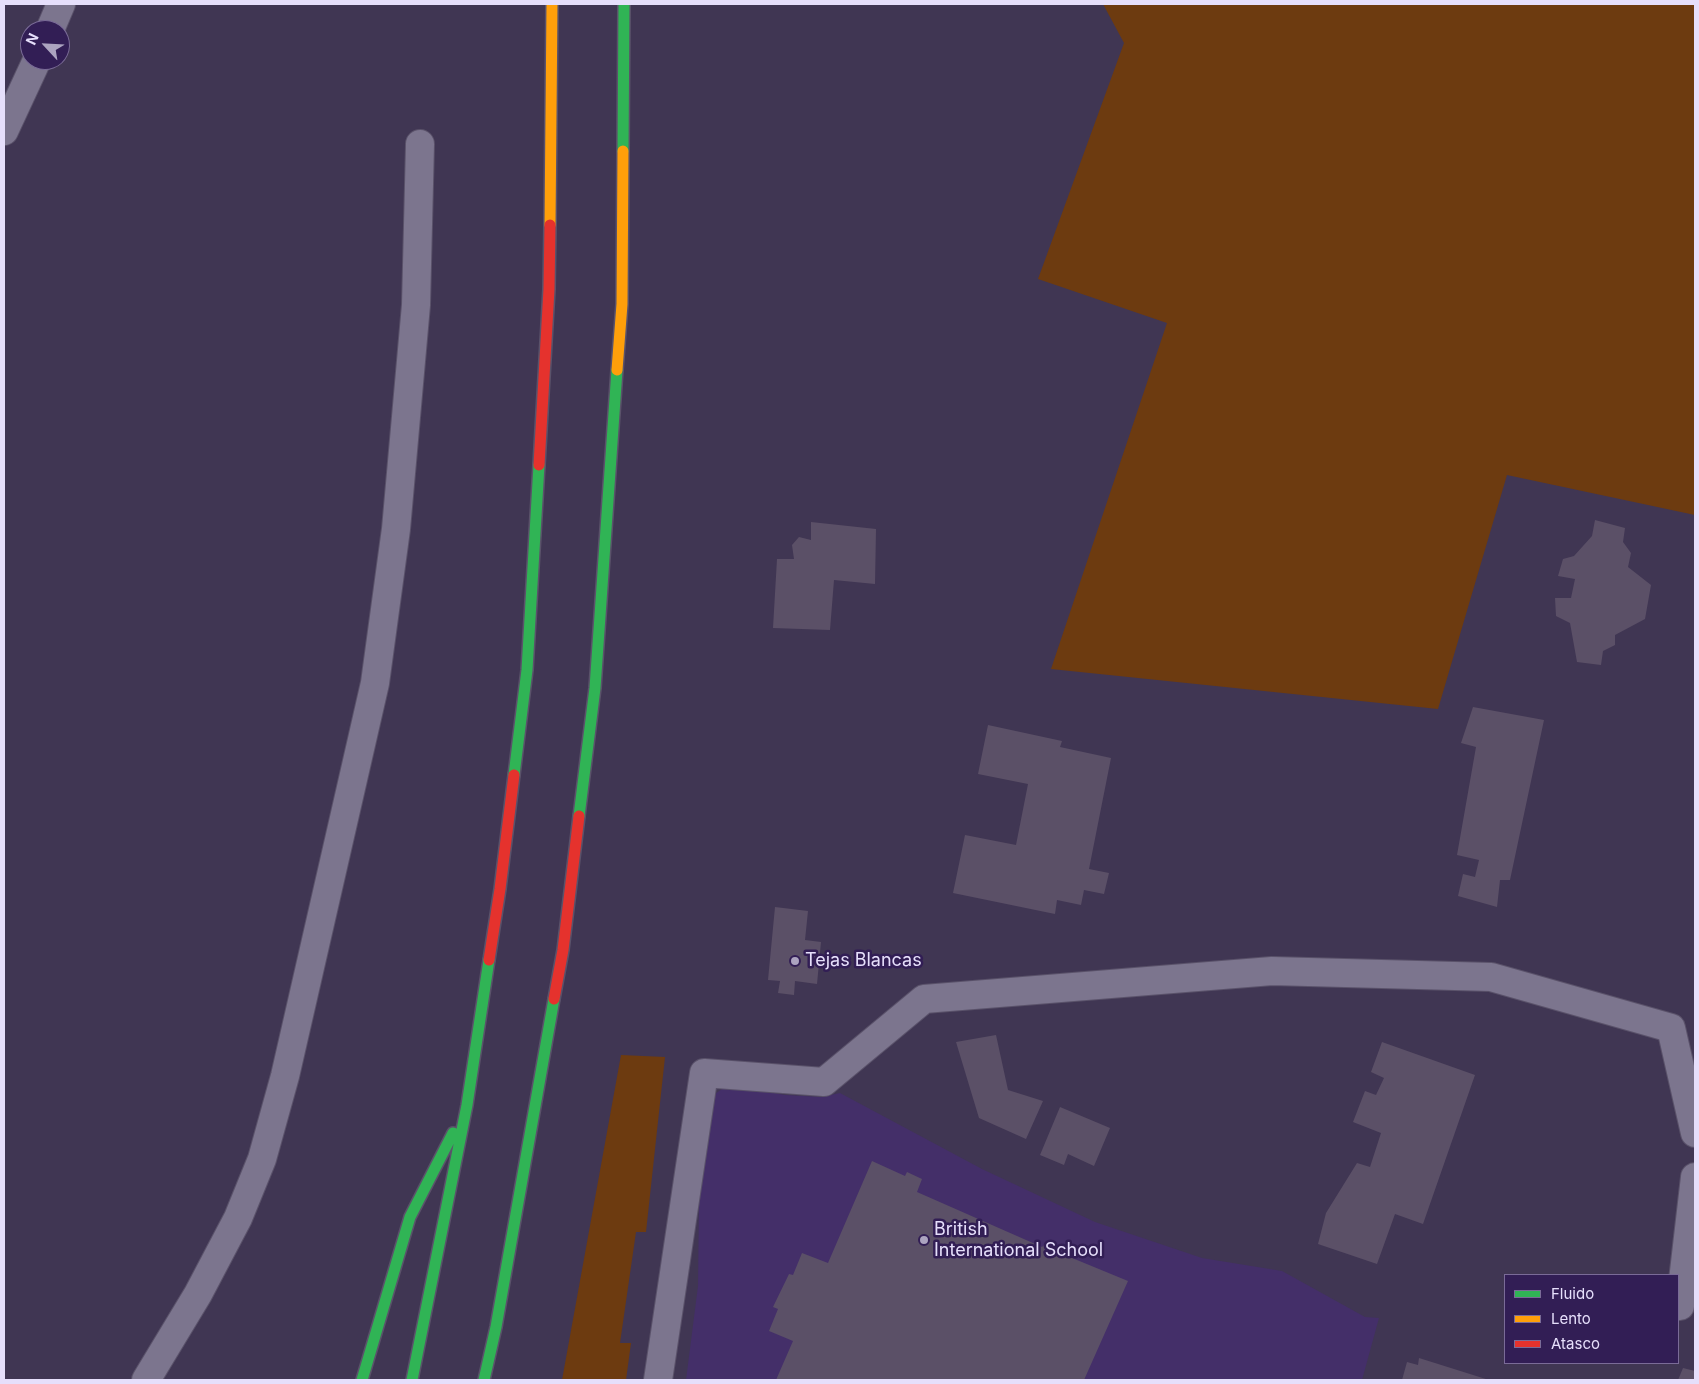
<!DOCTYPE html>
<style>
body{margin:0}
#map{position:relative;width:1699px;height:1384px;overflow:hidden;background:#403653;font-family:Inter,sans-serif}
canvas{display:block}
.frame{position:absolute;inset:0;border:5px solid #e6dffb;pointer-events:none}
.legend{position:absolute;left:1504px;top:1274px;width:175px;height:90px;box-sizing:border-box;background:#321e55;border:1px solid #7a6b97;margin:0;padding:6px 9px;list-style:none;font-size:15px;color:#e6dffb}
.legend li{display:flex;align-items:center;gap:10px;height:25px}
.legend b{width:25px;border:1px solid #7a6b97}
.north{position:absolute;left:20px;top:20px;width:50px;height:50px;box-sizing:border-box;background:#321e55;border:1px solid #7a6b97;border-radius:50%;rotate:295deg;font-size:14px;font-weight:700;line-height:20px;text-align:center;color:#e6dffb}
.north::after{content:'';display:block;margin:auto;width:18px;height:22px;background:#aca4c0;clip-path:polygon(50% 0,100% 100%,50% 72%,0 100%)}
</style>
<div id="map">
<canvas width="1699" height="1384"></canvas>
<div class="frame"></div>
<ul class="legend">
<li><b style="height:6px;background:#30b455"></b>Fluido</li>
<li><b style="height:6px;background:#ff9f0a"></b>Lento</li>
<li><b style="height:6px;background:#e5322d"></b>Atasco</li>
</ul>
<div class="north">N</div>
</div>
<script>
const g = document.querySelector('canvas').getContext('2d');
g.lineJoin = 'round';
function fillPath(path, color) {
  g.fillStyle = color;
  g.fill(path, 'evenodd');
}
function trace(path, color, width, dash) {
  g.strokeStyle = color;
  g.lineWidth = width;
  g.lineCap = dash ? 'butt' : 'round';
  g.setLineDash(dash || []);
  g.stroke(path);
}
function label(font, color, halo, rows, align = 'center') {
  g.font = font + ' Inter,sans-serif';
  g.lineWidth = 5;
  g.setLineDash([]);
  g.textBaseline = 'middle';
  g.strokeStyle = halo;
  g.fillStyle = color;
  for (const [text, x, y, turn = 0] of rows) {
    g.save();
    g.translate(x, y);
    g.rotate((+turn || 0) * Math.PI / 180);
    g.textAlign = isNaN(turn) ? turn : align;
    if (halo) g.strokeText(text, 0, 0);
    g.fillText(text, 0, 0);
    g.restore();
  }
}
fillPath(new Path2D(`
 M 728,1085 L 785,1095 L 821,1097 L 840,1093 L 982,1169 L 1095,1222 L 1202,1258 L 1282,1271 L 1365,1317 L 1379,1318 L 1362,1380 L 686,1380 L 698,1286 L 700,1120 L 709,1098 Z`), '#442f69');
fillPath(new Path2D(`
 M 1103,4 L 1695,4 L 1695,515 L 1507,475 L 1438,709 L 1051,669 L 1167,323 L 1038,279 L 1124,43 Z
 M 621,1055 L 665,1057 L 646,1232 L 636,1232 L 620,1343 L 631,1343 L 626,1380 L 562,1380 Z`), '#6d3b10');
fillPath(new Path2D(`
 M 1595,520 L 1625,528 L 1623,542 L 1631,553 L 1628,567 L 1651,585 L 1645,619 L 1615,635 L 1615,645 L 1603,651 L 1601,665 L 1577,662 L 1570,623 L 1556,616 L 1555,598 L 1571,598 L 1575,579 L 1558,576 L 1563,559 L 1574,556 L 1592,536 Z
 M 811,522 L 876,529 L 875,584 L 834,580 L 830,630 L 773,628 L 777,559 L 794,559 L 792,545 L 799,537 L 811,540 Z
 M 1473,707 L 1544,720 L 1510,880 L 1500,880 L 1497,907 L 1458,896 L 1463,874 L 1475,877 L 1479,860 L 1457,855 L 1476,747 L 1461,743 Z
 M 988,725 L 1062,741 L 1060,747 L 1111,758 L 1089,869 L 1109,873 L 1104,894 L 1084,890 L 1081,905 L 1057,900 L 1055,914 L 953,893 L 965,835 L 1016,845 L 1028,784 L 978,774 Z
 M 775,907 L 808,911 L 805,940 L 821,942 L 817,984 L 795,981 L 794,995 L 778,993 L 780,981 L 768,980 Z
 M 996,1035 L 1008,1090 L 1043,1101 L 1026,1139 L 979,1118 L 956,1042 Z
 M 1382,1042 L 1475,1075 L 1423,1224 L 1395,1214 L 1377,1264 L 1318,1244 L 1326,1213 L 1357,1163 L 1370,1167 L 1381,1133 L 1353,1122 L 1365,1091 L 1376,1095 L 1384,1078 L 1371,1072 Z
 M 1060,1107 L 1110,1128 L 1094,1166 L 1068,1154 L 1064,1165 L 1040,1155 Z
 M 872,1161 L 905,1176 L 907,1172 L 922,1179 L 917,1192 L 1042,1247 L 1045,1244 L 1061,1249 L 1060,1253 L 1128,1281 L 1084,1380 L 776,1380 L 793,1341 L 769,1331 L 778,1309 L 773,1307 L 789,1274 L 793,1275 L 802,1253 L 828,1263 Z
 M 1419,1358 L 1489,1380 L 1402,1380 L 1407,1362 L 1418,1365 Z
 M 1683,1368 L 1695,1371 L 1695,1380 L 1678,1380 Z`), '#5b5067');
const street = new Path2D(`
 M 50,30 L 61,4
 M 4,131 L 37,60
 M 1680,1306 L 1695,1177
 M 146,1380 L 198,1294 L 238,1218 L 262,1159 L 285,1076 L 375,683 L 396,529 L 416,305 L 420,144
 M 658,1380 L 704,1073 L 824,1082 L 924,999 L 1272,971 L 1491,977 L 1671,1028 L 1695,1133`);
const fast = new Path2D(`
 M 623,151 L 624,4
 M 514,775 L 527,670 L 539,465
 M 579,816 L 595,688 L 617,370
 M 362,1380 L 410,1217 L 453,1133
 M 412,1380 L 467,1105 L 489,960
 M 484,1380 L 496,1327 L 554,999`);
const slow = new Path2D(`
 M 550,225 L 552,4
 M 617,370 L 622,304 L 623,151`);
const jam = new Path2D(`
 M 539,465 L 549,289 L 550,225
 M 489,960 L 500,889 L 514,775
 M 554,999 L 563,950 L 579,816`);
trace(street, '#5a526a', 30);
trace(fast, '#5a526a', 14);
trace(slow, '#5a526a', 14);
trace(jam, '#5a526a', 14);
trace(street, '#7c758e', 28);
trace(fast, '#30b455', 11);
trace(slow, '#ff9f0a', 11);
trace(jam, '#e5322d', 11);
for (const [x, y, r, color] of [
 [795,961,5,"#aca4c0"],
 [924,1240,5,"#aca4c0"]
]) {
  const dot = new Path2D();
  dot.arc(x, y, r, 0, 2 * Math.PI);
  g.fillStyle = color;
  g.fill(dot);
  trace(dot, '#321e55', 2);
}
label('18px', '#e6dffb', '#321e55', [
 ["Tejas Blancas",805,961],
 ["British",934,1230],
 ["International School",934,1251]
], 'left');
</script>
